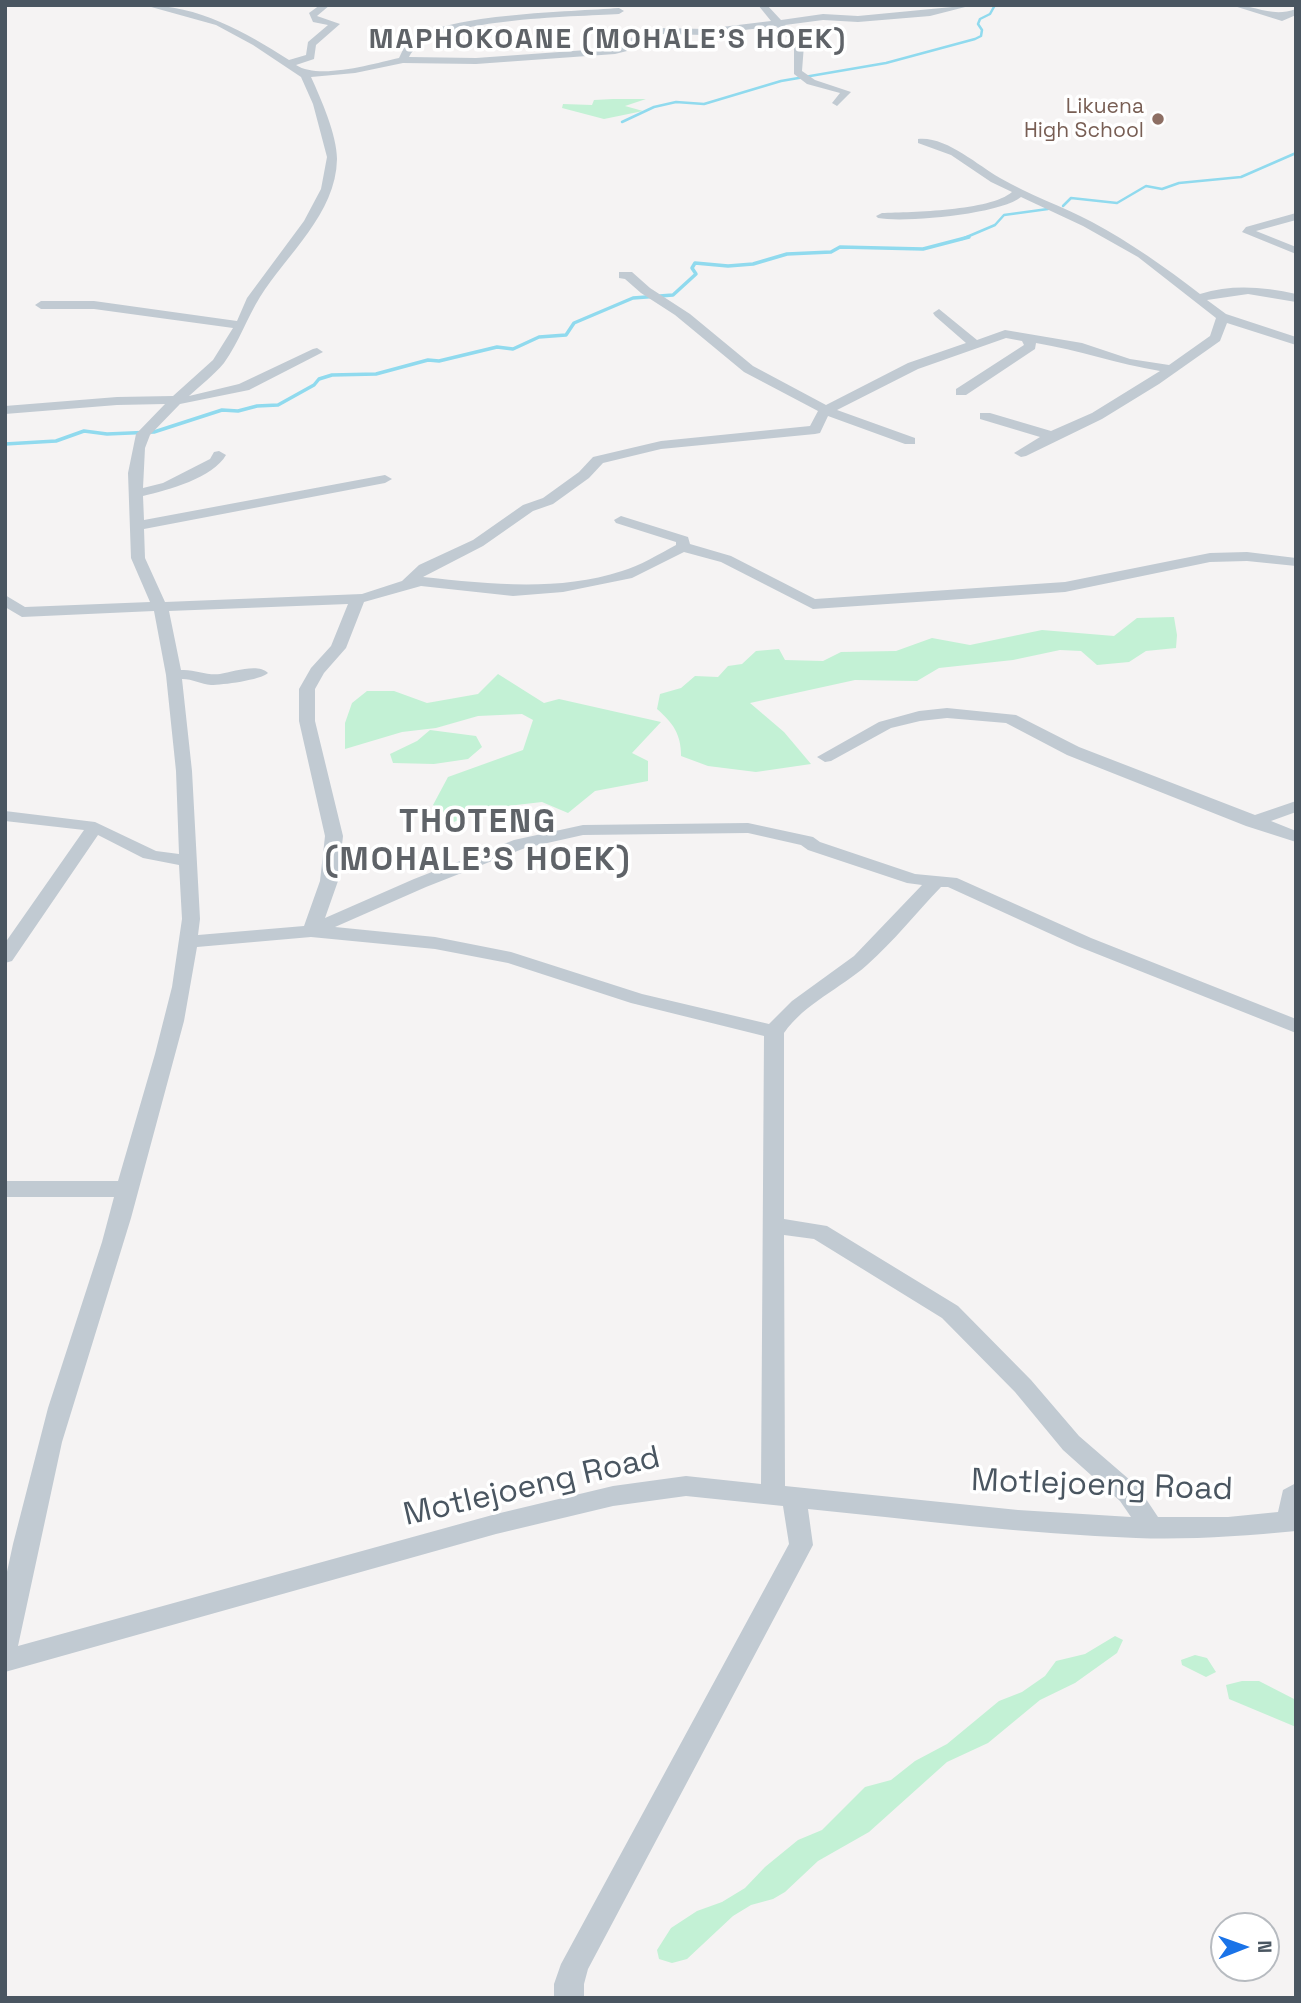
<!DOCTYPE html>
<style>
body{margin:0}
#map{position:relative;width:1301px;height:2003px;overflow:hidden;background:#f5f3f3;font-family:"Space Grotesk",sans-serif}
canvas{display:block}
.frame{position:absolute;inset:0;border:7px solid #4a5661;pointer-events:none}
.north{position:absolute;left:1210px;top:1912px;width:70px;height:70px;box-sizing:border-box;background:#fff;border:2px solid #b7bbc0;border-radius:50%;rotate:89deg;font-size:19px;font-weight:700;line-height:28px;text-align:center;color:#4a5661}
.north::after{content:'';display:block;margin:auto;width:24px;height:32px;background:#1a73e8;clip-path:polygon(50% 0,100% 100%,50% 72%,0 100%)}
</style>
<div id="map">
<canvas width="1301" height="2003"></canvas>
<div class="frame"></div>
<div class="north">N</div>
</div>
<script>
const g = document.querySelector('canvas').getContext('2d');
g.lineJoin = 'round';
function fillPath(path, color) {
  g.fillStyle = color;
  g.fill(path, 'evenodd');
}
function trace(path, color, width, dash) {
  g.strokeStyle = color;
  g.lineWidth = width;
  g.lineCap = dash ? 'butt' : 'round';
  g.setLineDash(dash || []);
  g.stroke(path);
}
function label(font, color, halo, rows, align = 'center') {
  g.font = font + ' "Space Grotesk",sans-serif';
  g.lineWidth = 7;
  g.setLineDash([]);
  g.textBaseline = 'middle';
  g.strokeStyle = halo;
  g.fillStyle = color;
  for (const [text, x, y, turn = 0] of rows) {
    g.save();
    g.translate(x, y);
    g.rotate((+turn || 0) * Math.PI / 180);
    g.textAlign = isNaN(turn) ? turn : align;
    if (halo) g.strokeText(text, 0, 0);
    g.fillText(text, 0, 0);
    g.restore();
  }
}
fillPath(new Path2D(`
 M 613,99 L 646,99 L 625,106 L 643,111 L 604,119 L 562,108 L 563,104 L 592,105 L 594,100 Z
 M 1174,617 L 1177,635 L 1176,648 L 1146,651 L 1129,662 L 1097,665 L 1081,651 L 1060,650 L 1013,660 L 939,668 L 917,681 L 855,680 L 750,703 L 784,732 L 811,764 L 756,772 L 708,766 L 681,756 C 681,734 673,723 657,709 L 660,694 L 681,688 L 695,676 L 718,677 L 728,666 L 742,664 L 756,651 L 779,649 L 785,660 L 823,661 L 841,652 L 896,651 L 932,638 L 970,645 L 1042,630 L 1114,636 L 1137,618 Z
 M 498,674 L 544,703 L 559,699 L 661,722 L 632,753 L 648,761 L 648,781 L 595,791 L 568,813 L 542,802 L 482,809 L 454,822 L 433,805 L 448,777 L 523,750 L 533,720 L 522,714 L 478,716 L 436,728 L 402,732 L 345,749 L 345,723 L 352,703 L 367,691 L 394,691 L 427,703 L 478,694 Z
 M 430,730 L 476,736 L 482,747 L 468,759 L 434,764 L 393,763 L 390,754 L 417,741 Z
 M 1115,1636 L 1123,1640 L 1117,1653 L 1075,1683 L 1040,1700 L 988,1743 L 947,1762 L 869,1832 L 818,1861 L 785,1892 L 773,1899 L 751,1905 L 733,1916 L 687,1959 L 672,1963 L 659,1959 L 657,1950 L 671,1928 L 697,1911 L 722,1902 L 745,1888 L 765,1867 L 798,1840 L 822,1830 L 865,1787 L 891,1780 L 915,1761 L 947,1744 L 999,1701 L 1022,1692 L 1045,1676 L 1056,1661 L 1085,1654 Z
 M 1195,1655 L 1207,1658 L 1216,1672 L 1206,1677 L 1182,1665 L 1181,1660 Z
 M 1242,1681 L 1259,1681 L 1296,1700 L 1296,1727 L 1229,1699 L 1226,1685 Z`), '#c3f1d5');
trace(new Path2D(`
 M 622,122 L 654,107 L 676,102 L 704,104 L 781,81 L 886,63 L 975,39 L 981,36 L 982,30 L 978,24 L 980,19 L 990,14 L 995,5
 M 1063,206 L 1071,198 L 1117,203 L 1146,186 L 1162,189 L 1179,183 L 1241,177 L 1296,153
 M 962,239 L 995,225 L 1004,215 L 1048,209`), '#90daee', 2.5);
trace(new Path2D(`
 M 5,444 L 56,441 L 84,431 L 107,434 L 154,432 L 222,410 L 238,411 L 257,406 L 278,405 L 314,385 L 319,379 L 332,375 L 376,374 L 428,360 L 439,361 L 497,347 L 513,349 L 539,337 L 566,335 L 574,323 L 633,298 L 673,295 L 696,274 L 692,268 L 695,263 L 728,266 L 753,264 L 787,254 L 831,252 L 840,247 L 923,249 L 969,237`), '#90daee', 3.5);
fillPath(new Path2D(`
 M 144,5 C 198,5 245,32 289,60 L 306,55 L 308,42 L 328,25 L 313,22 L 309,13 L 320,5 L 330,5 L 317,16 L 340,24 L 316,45 L 314,59 L 296,65 C 319,80 372,64 399,58 C 402,52 405,44 411,40 C 450,13 570,12 619,8 L 624,11 L 619,14 C 576,17 429,17 409,57 L 476,58 L 615,48 L 623,46 L 625,40 L 659,28 L 705,29 L 771,21 L 758,5 L 767,5 L 781,20 L 823,14 L 858,16 L 973,5 L 930,16 L 858,22 L 823,20 L 785,25 L 804,45 L 802,71 L 815,80 L 851,92 L 837,106 L 832,103 L 840,93 L 807,84 L 794,74 L 794,45 L 776,26 L 705,35 L 660,34 L 633,44 L 631,50 L 615,54 L 476,64 L 403,63 L 355,73 L 311,77 C 321,99 337,135 337,159 C 336,214 287,254 260,297 C 247,318 239,342 224,363 C 214,375 200,386 189,396 L 239,384 L 313,349 L 317,348 L 323,352 L 249,390 L 180,404 L 150,435 L 145,448 L 143,488 L 163,483 L 210,459 L 214,452 L 219,451 L 226,455 C 213,478 168,490 143,496 L 144,520 L 385,475 L 392,479 L 385,483 L 144,529 L 145,558 L 165,602 L 362,594 L 402,581 L 419,565 L 473,540 L 523,505 L 543,498 L 579,472 L 593,457 L 661,441 L 810,426 L 818,411 L 744,372 L 675,315 L 641,293 L 625,279 L 619,278 L 619,272 L 632,272 L 650,288 L 690,314 L 753,366 L 826,405 L 908,363 L 966,343 L 935,316 L 933,313 L 939,309 L 977,340 L 1005,330 L 1082,343 L 1130,359 L 1169,365 L 1210,336 L 1216,318 L 1138,257 L 1083,226 L 1021,197 C 1001,214 905,223 878,218 L 876,216 L 882,213 C 912,212 990,211 1012,192 L 991,182 L 951,155 L 918,143 L 918,139 C 946,136 977,165 1000,178 C 1029,195 1062,206 1092,222 C 1131,243 1165,267 1200,294 C 1232,284 1264,287 1296,294 L 1296,302 L 1248,294 L 1207,300 L 1226,314 L 1296,337 L 1296,345 L 1227,323 L 1220,341 L 1159,384 L 1102,419 L 1026,456 L 1021,457 L 1014,453 L 1040,437 L 980,419 L 980,413 L 990,413 L 1051,431 L 1092,413 L 1160,371 C 1118,364 1078,350 1036,343 L 1035,349 L 966,395 L 956,395 L 956,389 L 1024,345 L 1022,341 L 1006,338 L 918,369 L 837,410 L 915,438 L 915,444 L 905,444 L 828,416 L 820,433 L 815,434 L 661,449 L 603,463 L 589,478 L 553,504 L 533,511 L 483,546 L 423,577 C 489,584 557,592 622,571 C 640,566 659,554 676,545 L 676,542 L 616,523 L 614,520 L 621,516 L 688,537 L 690,544 L 731,556 L 815,599 L 1065,582 L 1210,553 L 1247,552 L 1296,558 L 1296,566 L 1247,561 L 1210,562 L 1065,592 L 813,609 L 721,562 L 684,552 L 632,578 L 563,592 L 513,596 L 421,586 L 364,602 L 346,648 L 324,673 L 315,689 L 315,721 L 343,836 L 338,881 L 325,918 L 414,879 L 514,840 L 583,825 L 748,823 L 813,837 L 820,842 L 915,874 L 957,878 L 1091,938 L 1296,1019 L 1296,1033 L 1077,946 L 948,887 L 941,887 C 916,913 894,941 867,965 C 840,989 805,1003 784,1033 L 784,1219 L 827,1226 L 958,1306 L 1031,1380 L 1079,1436 L 1138,1487 L 1158,1517 L 1228,1517 L 1278,1512 L 1283,1490 L 1296,1483 L 1296,1531 C 1243,1536 1189,1540 1136,1538 C 1027,1534 917,1520 808,1509 L 813,1545 L 588,1969 L 584,1984 L 584,1998 L 554,1998 L 554,1984 L 561,1964 L 789,1544 L 783,1506 L 686,1496 L 613,1506 L 496,1534 L 5,1672 L 5,1581 L 13,1544 L 48,1408 L 102,1242 L 114,1197 L 5,1197 L 5,1181 L 118,1181 L 155,1054 L 172,987 L 182,919 L 179,865 L 143,858 L 98,835 L 12,961 L 5,963 L 5,943 L 84,830 L 5,821 L 5,811 L 95,822 L 156,851 L 179,854 L 176,771 L 166,675 L 154,611 L 22,617 L 5,607 L 5,595 L 25,607 L 150,602 L 131,558 L 128,473 L 136,434 L 165,404 L 117,405 L 5,414 L 5,406 L 117,397 L 173,396 L 213,360 L 233,328 L 94,309 L 41,309 L 35,305 L 41,301 L 94,301 L 237,321 L 247,298 L 304,221 L 321,189 L 327,157 L 313,104 L 301,77 L 253,45 L 216,25 ZM 348,604 L 331,646 L 311,668 L 299,689 L 299,721 L 325,836 L 320,881 L 304,926 L 198,935 L 200,919 L 192,771 L 182,679 C 193,679 201,684 211,685 C 222,685 261,680 268,673 C 258,663 233,672 220,674 C 207,676 195,669 181,670 L 169,611 ZM 748,833 L 801,845 L 808,850 L 907,883 L 922,885 L 854,956 L 792,1001 L 769,1024 L 642,994 L 511,952 L 435,937 L 335,927 L 426,887 L 525,848 L 583,835 ZM 311,937 L 435,949 L 508,963 L 631,1003 L 764,1036 L 761,1484 L 686,1476 L 613,1486 L 496,1514 L 18,1646 L 62,1442 L 131,1218 L 184,1021 L 197,947 ZM 784,1235 L 814,1239 L 942,1318 L 1015,1392 L 1063,1450 L 1120,1501 L 1131,1517 L 1018,1510 L 785,1486 Z
 M 1231,5 C 1257,5 1271,18 1296,9 L 1296,15 L 1282,21 Z
 M 1296,213 L 1296,220 L 1256,231 L 1296,247 L 1296,254 L 1242,232 L 1246,227 Z
 M 947,708 L 1016,715 L 1079,747 L 1255,815 L 1296,801 L 1296,812 L 1271,821 L 1296,831 L 1296,842 L 1246,826 L 1067,755 L 1006,723 L 947,718 L 920,721 L 891,728 L 831,761 L 825,762 L 817,757 L 879,722 L 919,711 Z`), '#c1cad2');
for (const [x, y, r, color] of [
 [1158,119,7,"#8d6e63"]
]) {
  const dot = new Path2D();
  dot.arc(x, y, r, 0, 2 * Math.PI);
  g.fillStyle = color;
  g.fill(dot);
  trace(dot, '#fff', 2.5);
}
label('21px', '#785e54', '#fff', [
 ["Likuena",1144,107],
 ["High School",1144,131]
], 'right');
g.letterSpacing = '2px';
label('bold 28px', '#5f6368', '#fff', [
 ["MAPHOKOANE (MOHALE'S HOEK)",608,40]
]);
g.letterSpacing = '0px';
label('32px', '#4a5661', '#fff', [
 ["Motlejoeng Road",1102,1486,2],
 ["Motlejoeng Road",532,1487,-13]
]);
g.letterSpacing = '2px';
label('bold 33px', '#5f6368', '#fff', [
 ["THOTENG",478,823],
 ["(MOHALE'S HOEK)",478,861]
]);
g.letterSpacing = '0px';
</script>
